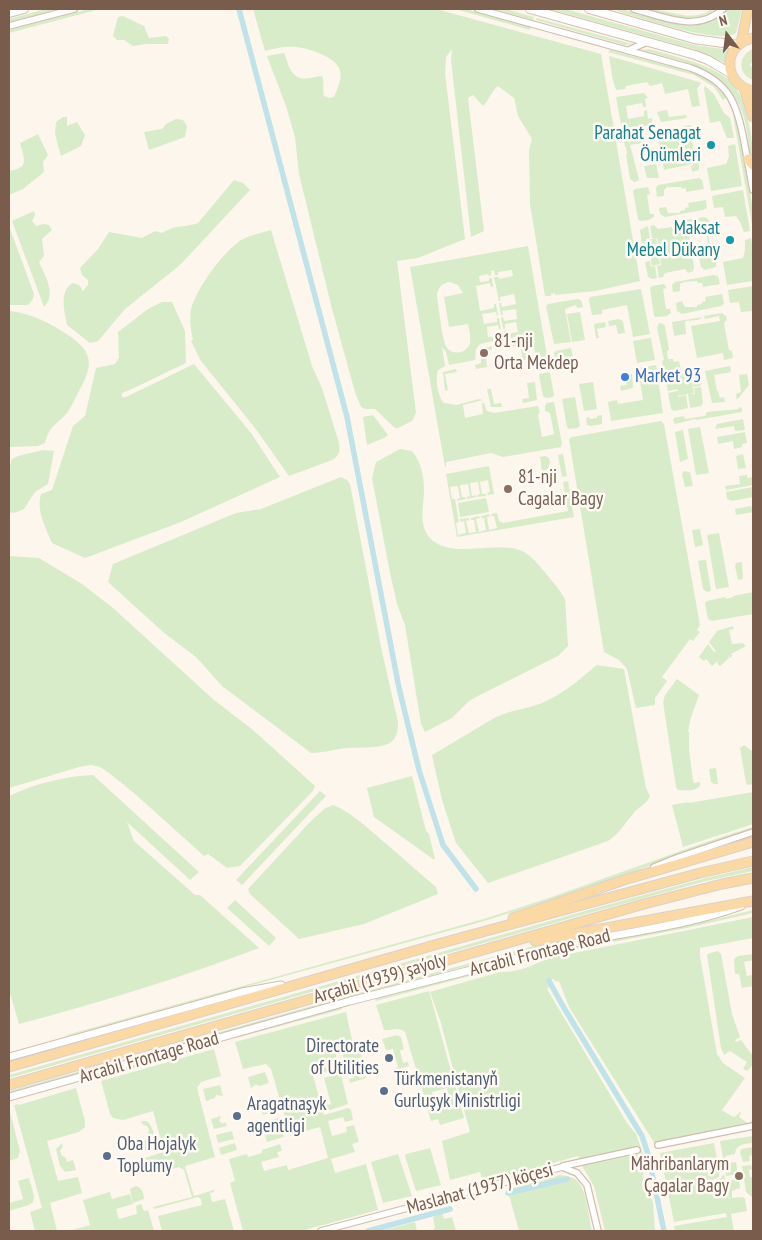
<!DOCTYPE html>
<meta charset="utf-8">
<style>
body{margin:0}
#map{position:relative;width:762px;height:1240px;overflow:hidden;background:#fdf6ec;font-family:"PT Sans Narrow",sans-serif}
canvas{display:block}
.frame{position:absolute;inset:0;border:10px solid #7a5c4d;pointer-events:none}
.north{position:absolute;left:702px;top:10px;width:50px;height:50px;-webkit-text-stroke:4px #fffaf3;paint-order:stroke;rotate:345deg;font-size:14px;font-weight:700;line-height:20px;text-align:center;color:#7a5c4d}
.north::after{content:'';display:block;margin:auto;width:18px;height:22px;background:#7a5c4d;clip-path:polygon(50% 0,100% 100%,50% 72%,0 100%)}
</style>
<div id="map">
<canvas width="762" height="1240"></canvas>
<div class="frame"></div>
<div class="north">N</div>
</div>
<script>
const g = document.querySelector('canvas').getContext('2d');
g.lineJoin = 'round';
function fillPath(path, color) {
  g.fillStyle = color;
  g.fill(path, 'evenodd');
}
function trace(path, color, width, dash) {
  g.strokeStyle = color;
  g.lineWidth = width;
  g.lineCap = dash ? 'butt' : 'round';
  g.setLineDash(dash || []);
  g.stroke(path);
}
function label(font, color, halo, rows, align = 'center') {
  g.font = font + ' "PT Sans Narrow",sans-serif';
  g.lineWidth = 5;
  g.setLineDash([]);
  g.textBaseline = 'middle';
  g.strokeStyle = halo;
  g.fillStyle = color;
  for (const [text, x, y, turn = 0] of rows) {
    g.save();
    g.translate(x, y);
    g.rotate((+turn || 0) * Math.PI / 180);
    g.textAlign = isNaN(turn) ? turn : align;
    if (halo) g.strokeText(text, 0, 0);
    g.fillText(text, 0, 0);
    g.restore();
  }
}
fillPath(new Path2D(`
 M 46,9 L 60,9 L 9,22 L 9,19 Z
 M 89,9 L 100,9 L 9,33 L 9,30 Z
 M 253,9 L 436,9 L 601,54 L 640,281 L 595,291 L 555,295 L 555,293 L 551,294 L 551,296 L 545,296 L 530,204 L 529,150 L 532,139 L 518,116 L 514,98 L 498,86 C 491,92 489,100 483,106 L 473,95 L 468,98 L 484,231 L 471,237 L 451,60 L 452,49 L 446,57 L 445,73 L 465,239 L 418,258 L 397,261 L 416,413 L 412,421 L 398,428 L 395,428 L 375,409 L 365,409 L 361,407 L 355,392 L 332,309 L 299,174 L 295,137 L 286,106 L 267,56 L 284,53 C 287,58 287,64 290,69 C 299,84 309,77 322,76 C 325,83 322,89 324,96 L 329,98 L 334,97 C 344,75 345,65 321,54 C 299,45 288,45 265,51 Z
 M 455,9 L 466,9 L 531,27 L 530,30 Z
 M 494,9 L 505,9 L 534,17 L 533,20 Z
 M 550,9 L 565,9 L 694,45 L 730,50 L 725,63 L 693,49 Z
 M 614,9 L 621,9 L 680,25 L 693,26 L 712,21 L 727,9 L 742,9 L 736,33 C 721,45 641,18 620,12 Z
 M 648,9 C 670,9 691,24 712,9 L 714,10 C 692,25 671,15 648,9 Z
 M 123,16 L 144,26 L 149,38 L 166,36 L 169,39 L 168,44 L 146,44 L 133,46 L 124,40 L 117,40 L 113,36 L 118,17 Z
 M 537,18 L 632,44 L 625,45 L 536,20 Z
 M 648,49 C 659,51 670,55 681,58 C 698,63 716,69 730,81 C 747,97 753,138 753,161 L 750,155 C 748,140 747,123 741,109 C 724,67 680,61 641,50 Z
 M 753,49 L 753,60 L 750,65 L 753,69 L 753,80 C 737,74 738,55 753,49 Z
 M 610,50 L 695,73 L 711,82 L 727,97 L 723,100 L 714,87 L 694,75 L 608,52 Z
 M 609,56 L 699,82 L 701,83 L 697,89 L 700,106 L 692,107 L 688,89 L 665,94 L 662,83 L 650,86 L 647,82 L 626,86 L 625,89 L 616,90 L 613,81 Z
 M 705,86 L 714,94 L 724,113 L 730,118 L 734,138 L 727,138 L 720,121 L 710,123 L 704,88 Z
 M 644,93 L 648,98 L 645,99 L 646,107 L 643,107 L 642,103 L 626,106 L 628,119 L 644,116 L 644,111 L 647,110 L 648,119 L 652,118 L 652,123 L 650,125 L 639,127 L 642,143 L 630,145 L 639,179 L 638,181 L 634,182 L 630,179 L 626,154 L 627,153 L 626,147 L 625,147 L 616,97 Z
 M 667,110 L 669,117 L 686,115 L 687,118 L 661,122 L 657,112 Z
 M 733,115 L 735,115 L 738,121 L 753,210 L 753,230 Z
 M 63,117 L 67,117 L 67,126 L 77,122 L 85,135 L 81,146 L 61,156 L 55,134 L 56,122 Z
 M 176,119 L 183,120 L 187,126 L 185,137 L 149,150 L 144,132 L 162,129 L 166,124 Z
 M 691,125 L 693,132 L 691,134 L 696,163 L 699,163 L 699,170 L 692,172 L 691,166 L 693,165 L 687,132 L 692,164 L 664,170 L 658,138 L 684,133 L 683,126 Z
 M 38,134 L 48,155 L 43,162 L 44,172 L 23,189 L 9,195 L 9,171 C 30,168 24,159 20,143 Z
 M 735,144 L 742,186 L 711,191 L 707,168 L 726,164 L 729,156 L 728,146 Z
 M 656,164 L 659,178 L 647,178 L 644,166 Z
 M 699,178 L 702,180 L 704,189 L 686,192 L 686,188 L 682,189 L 681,187 L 667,187 L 664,190 L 664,196 L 657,197 L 656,188 L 658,185 Z
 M 234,180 L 243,183 L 250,190 L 180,265 L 125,309 L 98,341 L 90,343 L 67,325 C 65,312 58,291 73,283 L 79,285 L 83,291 L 88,285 L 88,280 L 82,275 L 80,268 L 98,249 L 109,232 L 142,238 L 155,231 L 162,233 C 177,224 184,228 198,223 Z
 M 648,187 L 650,194 L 647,195 L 650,214 L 654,214 L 654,217 L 649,220 L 640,221 L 638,219 L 633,191 L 635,189 Z
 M 743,190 L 750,231 L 744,232 L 740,222 L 736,216 L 725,217 L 723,207 L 714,208 L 712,196 Z
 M 706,200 L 707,208 L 703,210 L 665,217 L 660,214 L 659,208 L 666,207 L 668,213 L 680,213 L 680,211 L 685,210 L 685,208 L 689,207 L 688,203 Z
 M 34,211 L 35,215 L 32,221 L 36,226 L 43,224 L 49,225 L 52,230 L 42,239 L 44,256 L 39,262 C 45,276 57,294 44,307 L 12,221 Z
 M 705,217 L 709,220 L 711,226 L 707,228 L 712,256 L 716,257 L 716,267 L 705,270 L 701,267 L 699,258 L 710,256 L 706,232 L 689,235 L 694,267 L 693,271 L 688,273 L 685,269 L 665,273 L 663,277 L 659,278 L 657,266 L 661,265 L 657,238 L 652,238 L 650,226 L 654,225 L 658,229 L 678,226 L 679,221 Z
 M 9,226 L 34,294 L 33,299 L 28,305 L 9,305 Z
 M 648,226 L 650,238 L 646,239 L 647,245 L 642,246 L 640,230 Z
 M 271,230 L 312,366 L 322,388 L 339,443 C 340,452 340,455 332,460 L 289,476 L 255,428 L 201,361 L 191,341 L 193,340 C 191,330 189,319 191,309 C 198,286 220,257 238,242 C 246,236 261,233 271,230 Z
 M 656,238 L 658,250 L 649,251 L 647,240 Z
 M 751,238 L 753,249 L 753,281 L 727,285 L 723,262 L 743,258 L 745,250 L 745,240 Z
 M 528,246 L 548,361 L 545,363 L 537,363 L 533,342 L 529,336 L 524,335 L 505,339 L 504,331 L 506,330 L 507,334 L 518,332 L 516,322 L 505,324 L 505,328 L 503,329 L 501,317 L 503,317 L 504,321 L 517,319 L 516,309 L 502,311 L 503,315 L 501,315 L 499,303 L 501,303 L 502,307 L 516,304 L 514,294 L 500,297 L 500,301 L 499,301 L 494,277 L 499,277 L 499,279 L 513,276 L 512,270 L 498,272 L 498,275 L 495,275 L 494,270 L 491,271 L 491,276 L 489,276 L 488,274 L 479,276 L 480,282 L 489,281 L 489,278 L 492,278 L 493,287 L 491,287 L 490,283 L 476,286 L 480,311 L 494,308 L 494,304 L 496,304 L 498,315 L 497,316 L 496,312 L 482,314 L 484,324 L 497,322 L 497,318 L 499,318 L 501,329 L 499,329 L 498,325 L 487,327 L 488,337 L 500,336 L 499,331 L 501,331 L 502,339 L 480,344 L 476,349 L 475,360 L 449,365 L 446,352 L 442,347 L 445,366 L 438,370 C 435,379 438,397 444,403 L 456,405 L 479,399 L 483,400 L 463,405 L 465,418 L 483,414 L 482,403 L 484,403 L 487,411 L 494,413 L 538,406 L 540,412 L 538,415 L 542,437 L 554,434 L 550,413 L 545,411 L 545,406 L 547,403 L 554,402 L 562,444 L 561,447 L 503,457 L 491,453 L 446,462 L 446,467 L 445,467 L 410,267 ZM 450,282 L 458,285 L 463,293 L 444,297 L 449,327 L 468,324 C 469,329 471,337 470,343 C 467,353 454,356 447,348 C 442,341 439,307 437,297 C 437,289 441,283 450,282 Z
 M 658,253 L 660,264 L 652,266 L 650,255 Z
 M 650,261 L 651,267 L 655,266 L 657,278 L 652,279 L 648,277 L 645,262 Z
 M 714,275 L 718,276 L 720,284 L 703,287 L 702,283 L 698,283 L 697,281 L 684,282 L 680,284 L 680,291 L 673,292 L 672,285 L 675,282 Z
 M 664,284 L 667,288 L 663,289 L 666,309 L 670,309 L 671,313 L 667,316 L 656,317 L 654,316 L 650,288 L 652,286 Z
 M 753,286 L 753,311 L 741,312 L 739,302 L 730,303 L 728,290 Z
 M 641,289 L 650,334 L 633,337 L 627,305 L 602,310 L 602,314 L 592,315 L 589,300 L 590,297 Z
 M 722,294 L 724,304 L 721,306 L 682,314 L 677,311 L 676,303 L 682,301 L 685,307 L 697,307 L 697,305 L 702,304 L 702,302 L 706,301 L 705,297 Z
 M 577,299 L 581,300 L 583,307 L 577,308 L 576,305 L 565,309 L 571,342 L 554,344 L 546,306 L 548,304 Z
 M 162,302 L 172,302 L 185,331 L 186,363 L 134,388 L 122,393 L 122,397 L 126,397 L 194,364 L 251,433 L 280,477 L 181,522 L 85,558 L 52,543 C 46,528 36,511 41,494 L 52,490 L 73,426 L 85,416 L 96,368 L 115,364 L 119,358 L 118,332 L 148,309 Z
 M 9,311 C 31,313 50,323 68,335 C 95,353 93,366 78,393 C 75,399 71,407 67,413 C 56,426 50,424 45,443 L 38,446 L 9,447 Z
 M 580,312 L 585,340 L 572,342 L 567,314 Z
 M 722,313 L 726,316 L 727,320 L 724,323 L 729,350 L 732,351 L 733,358 L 724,360 L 723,353 L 697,358 L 691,326 L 720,321 L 719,316 L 705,319 L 704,316 Z
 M 703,317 L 698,320 L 685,321 L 686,334 L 674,336 L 672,322 Z
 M 619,319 L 623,321 L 625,333 L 618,334 L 616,325 L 609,326 L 608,321 Z
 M 605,322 L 606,327 L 597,329 L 599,338 L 596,338 L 594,324 Z
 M 659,323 L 663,324 L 665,326 L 669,350 L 667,351 L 668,359 L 673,359 L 674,362 L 679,361 L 682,374 L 695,372 L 698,374 L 701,386 L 694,387 L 692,381 L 694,393 L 689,394 L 695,394 L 694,388 L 701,387 L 703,403 L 701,406 L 690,408 L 688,394 L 679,396 L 678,393 L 678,397 L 686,395 L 688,408 L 674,411 L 671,409 L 668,393 L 678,391 L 677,389 L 668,391 L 662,361 L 664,360 L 657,328 Z
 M 651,338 L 655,360 L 637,363 L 633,341 Z
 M 525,341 L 528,342 L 531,359 L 523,360 L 520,345 L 513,346 L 513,342 Z
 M 492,346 L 492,350 L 485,351 L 487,367 L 476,369 L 475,365 L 481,363 L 481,349 Z
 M 571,348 L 574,362 L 568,366 L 557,369 L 554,353 L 556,351 Z
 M 656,365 L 663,413 L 611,421 L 608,402 L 617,400 L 618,404 L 643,400 L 638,368 Z
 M 730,366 L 731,372 L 714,375 L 717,391 L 718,391 L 720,398 L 724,397 L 725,402 L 712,403 L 705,371 Z
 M 456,369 L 457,372 L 445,374 L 448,390 L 445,391 L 443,372 Z
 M 548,372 L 550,373 L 554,395 L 553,397 L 546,398 L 543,396 L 539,376 L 540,374 Z
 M 632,374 L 633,388 L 621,391 L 620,386 L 627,385 L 625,376 Z
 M 747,374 L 749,385 L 737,400 L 736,394 L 741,392 L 739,375 Z
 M 535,382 L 537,400 L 523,403 L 522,399 L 529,398 L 527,383 Z
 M 593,382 L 597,409 L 584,411 L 579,384 Z
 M 487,389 L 491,389 L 494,404 L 501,403 L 502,407 L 491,407 Z
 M 575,397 L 580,426 L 577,428 L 569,429 L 567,427 L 562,399 Z
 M 738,407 L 742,408 L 742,412 L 696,420 L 695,419 L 675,424 L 673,421 L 674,418 L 684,416 L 685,419 L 705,416 L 707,412 L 739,409 Z
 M 373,415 L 388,435 L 384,438 L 367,445 L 363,417 Z
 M 602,415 L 602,424 L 591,426 L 587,425 L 586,418 L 589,417 L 590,419 L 597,418 L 597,416 Z
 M 743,419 L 745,430 L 735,431 L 734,426 L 715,429 L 717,424 Z
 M 661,421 L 664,424 L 700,625 L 697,630 L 700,632 L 693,641 L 688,638 L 690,639 L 662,677 L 667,681 L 655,698 L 655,705 L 636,708 L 627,669 L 619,660 L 604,652 L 569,439 L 572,437 Z
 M 700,427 L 709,473 L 696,475 L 688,429 Z
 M 683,430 L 688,459 L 680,462 L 675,432 Z
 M 745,432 L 747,443 L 742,444 L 742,447 L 734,449 L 733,441 L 718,444 L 717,437 Z
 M 400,449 L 412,451 C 421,462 424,476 424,490 C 424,506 418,525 430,538 C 452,561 496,539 522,551 C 532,556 540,566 547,575 C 553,582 560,590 565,599 L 568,646 L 558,656 L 476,697 L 468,702 L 452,718 L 425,732 L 421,724 L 405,625 L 397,604 L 390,573 L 372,478 L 376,462 Z
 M 43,450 L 54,451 L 48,484 L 35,492 L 24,509 L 14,513 L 9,512 L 9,469 L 12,459 L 18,456 Z
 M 563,454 L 567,476 L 562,477 L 558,455 Z
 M 743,454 L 746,468 L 738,469 L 736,456 Z
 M 545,456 L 549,458 L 550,463 L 547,470 L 542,471 L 540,457 Z
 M 489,466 L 494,494 L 488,495 L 487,493 L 490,492 L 488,480 L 480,482 L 482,494 L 486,494 L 486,496 L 477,497 L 477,495 L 480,494 L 478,482 L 470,483 L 472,496 L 476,495 L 476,497 L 467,499 L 467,497 L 470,496 L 468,484 L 460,485 L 462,497 L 465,497 L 466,499 L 457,501 L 457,499 L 460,498 L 458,486 L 450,487 L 452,499 L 455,499 L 459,522 L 456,523 L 458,535 L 466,533 L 464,521 L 461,522 L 460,519 L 469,518 L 469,520 L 466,521 L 469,533 L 476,532 L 474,520 L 471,520 L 471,518 L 479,516 L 480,518 L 476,519 L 479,532 L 486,530 L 484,518 L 481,518 L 481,516 L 489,514 L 490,517 L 487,517 L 489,530 L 497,528 L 494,516 L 491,516 L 491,514 L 497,513 L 499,521 L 503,523 L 568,511 L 563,482 L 568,481 L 574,517 L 457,537 L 446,474 Z
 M 684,471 L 690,472 L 693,486 L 685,487 L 682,474 Z
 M 747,475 L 747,478 L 753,477 L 753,485 L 726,490 L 725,486 L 740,484 L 739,476 Z
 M 341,477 L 347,480 L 350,484 L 381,647 L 398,722 C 398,730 397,738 390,743 C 378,749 360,747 347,748 C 335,749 323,753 311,753 L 222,686 L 196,657 L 163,632 L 108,582 L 113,564 L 236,513 L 261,509 Z
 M 753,487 L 753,497 L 732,501 L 727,499 L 726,492 Z
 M 551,493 L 556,499 L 557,503 L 555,506 L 548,507 L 546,494 Z
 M 486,498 L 489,512 L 460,517 L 458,503 Z
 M 751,506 L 753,512 L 736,515 L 735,509 Z
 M 700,529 L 703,545 L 695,547 L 692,530 Z
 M 719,533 L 729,587 L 716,589 L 707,535 Z
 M 9,556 L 39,558 L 82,584 L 113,608 L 214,700 L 253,730 L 315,786 L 313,791 L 240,866 L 227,868 L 208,854 L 204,856 L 134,793 L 109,773 L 100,767 L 91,765 L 79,767 L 9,788 Z
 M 704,560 L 706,560 L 711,591 L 707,592 L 703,589 L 698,561 Z
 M 742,562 L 743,579 L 738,580 L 735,566 L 736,563 Z
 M 753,592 L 753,614 L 712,621 L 708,619 L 705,603 L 707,601 L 725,597 L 726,599 L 733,597 L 733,596 Z
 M 733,626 L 734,629 L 729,630 L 732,644 L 743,643 L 746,646 L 731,654 L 732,656 L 730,658 L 727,653 L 729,658 L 720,666 L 717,663 L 719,660 L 712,666 L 706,659 L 704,661 L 699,657 L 708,644 L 714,652 L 716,651 L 709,642 L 717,631 Z
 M 597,665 L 624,669 L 646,788 L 650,796 C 647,804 638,807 633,814 C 625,823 619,834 608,841 L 488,883 L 456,843 L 442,800 L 432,755 L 496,717 C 511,710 527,709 542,703 C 562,695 581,678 597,665 Z
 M 677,679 L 699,695 L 690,720 L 688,732 L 689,732 L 689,749 L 693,781 L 694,783 L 700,782 L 700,786 C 694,792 685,790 678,790 L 676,787 L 663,702 L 665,695 Z
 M 744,745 L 753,752 L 753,784 L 748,785 L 746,783 L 740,748 Z
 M 716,768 L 718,784 L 714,784 L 711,782 L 709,769 Z
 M 93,775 L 199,872 L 190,880 L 127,822 L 134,841 L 195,895 L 200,895 L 259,948 C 180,978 102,1002 19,1024 L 9,990 L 9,796 C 34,784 65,776 93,775 Z
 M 412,776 L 426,831 L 429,834 L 435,859 L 433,859 L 374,817 L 367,788 Z
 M 320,791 L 326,796 L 242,885 L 236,880 Z
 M 753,792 L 753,824 L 683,847 L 672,805 L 689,802 L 689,803 Z
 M 333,805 C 349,811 364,825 377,836 C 397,853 416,870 436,887 L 438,894 L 364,924 L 299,939 L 250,894 L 248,889 L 310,822 L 324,809 Z
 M 753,827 L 753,829 L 693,849 L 628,874 L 488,920 L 71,1035 L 63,1036 L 487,918 L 549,898 L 706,842 Z
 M 753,867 L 753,871 L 706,881 L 593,912 L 9,1078 L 9,1075 L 592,909 L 706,878 Z
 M 235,900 L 276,938 L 269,946 L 227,908 Z
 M 753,910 L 753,913 L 687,928 L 560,952 L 539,957 L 529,963 L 528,961 L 543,953 L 717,919 Z
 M 707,912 L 692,917 L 592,935 L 531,949 L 344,999 L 9,1093 L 9,1091 L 344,997 L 530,947 L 561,939 Z
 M 753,917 L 753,938 L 700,948 L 700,956 L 717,1054 L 723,1063 L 745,1078 L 722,1110 L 733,1117 L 736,1116 L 740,1112 L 741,1112 L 739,1117 L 749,1124 L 753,1118 L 753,1124 L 655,1144 L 569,1007 L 559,981 L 557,982 L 553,979 L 547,983 L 549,988 L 547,989 L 627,1123 L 636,1134 L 643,1153 L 644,1154 L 645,1165 L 643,1175 L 644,1183 L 653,1202 L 655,1231 L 605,1231 L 594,1186 L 582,1166 L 640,1154 L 639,1147 L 579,1159 L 578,1156 L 483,1183 L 480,1172 L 450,1180 L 442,1141 L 470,1132 L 440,1020 L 430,992 L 500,972 C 521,972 530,966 549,958 Z
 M 718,951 L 721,954 L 732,1014 L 740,1037 L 735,1040 L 736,1042 L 741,1040 L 753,1056 L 753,1065 L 747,1071 L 743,1069 L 747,1062 L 730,1051 L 724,1055 L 721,1048 L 707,955 L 710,953 Z
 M 753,954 L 753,960 L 744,962 L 747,976 L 753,975 L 753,986 L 742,988 L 739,974 L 735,974 L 734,959 L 738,956 Z
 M 511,966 L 511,968 L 496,969 L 376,1001 L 375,999 L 495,967 Z
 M 429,991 L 464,1118 L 440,1125 L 438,1119 L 431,1121 L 426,1104 L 435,1102 L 436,1107 L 451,1103 L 447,1088 L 432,1092 L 433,1096 L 425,1099 L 405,1032 C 398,1026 393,1031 384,1030 L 376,1005 Z
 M 340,1007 L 343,1009 L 236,1038 L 237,1036 Z
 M 346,1012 L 352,1040 C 337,1049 333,1045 338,1066 L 336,1069 L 313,1076 L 324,1115 L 348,1108 L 351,1110 L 353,1120 L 345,1122 L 343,1117 L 328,1121 L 332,1136 L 347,1132 L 346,1127 L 354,1125 L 359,1142 L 352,1144 L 355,1152 L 331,1159 L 335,1173 L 366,1164 L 378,1210 L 301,1231 L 243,1231 L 230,1183 L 235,1181 L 229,1159 L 247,1154 L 248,1157 L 262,1153 L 262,1150 L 280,1144 L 282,1151 L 277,1152 L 279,1157 L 261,1162 L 264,1171 L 287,1165 L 288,1170 L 328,1158 L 320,1127 L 290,1135 L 271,1069 L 266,1064 L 243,1069 L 235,1042 Z
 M 160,1018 L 161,1020 L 9,1063 L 9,1060 Z
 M 397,1035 L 401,1037 L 404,1049 L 400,1051 L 403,1063 L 408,1062 L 409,1066 L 393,1071 L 393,1069 L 398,1067 L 393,1049 L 386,1050 L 382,1039 Z
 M 205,1045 L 211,1046 L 117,1073 L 116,1071 Z
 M 359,1046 L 362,1057 L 355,1059 L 360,1078 L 366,1076 L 366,1078 L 350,1083 L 349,1079 L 354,1078 L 350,1065 L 345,1066 L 342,1051 Z
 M 214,1049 L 221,1076 L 201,1082 L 197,1088 L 215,1157 L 185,1166 L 194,1196 L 214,1190 L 214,1192 L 210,1193 L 212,1202 L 225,1199 L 234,1231 L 162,1231 L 158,1216 L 202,1205 L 201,1199 L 198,1197 L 154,1209 L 153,1207 L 192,1197 L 184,1170 L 179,1167 L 152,1175 L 149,1174 L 145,1158 L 164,1152 L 153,1111 L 123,1120 L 113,1118 L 110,1114 L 101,1081 Z
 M 265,1072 L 269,1083 L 259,1086 L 256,1084 L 251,1088 L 248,1077 Z
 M 339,1074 L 341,1075 L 348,1104 L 324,1112 L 323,1107 L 331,1104 L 324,1078 Z
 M 220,1085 L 223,1096 L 216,1095 L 215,1098 L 206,1101 L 203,1089 Z
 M 76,1088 L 85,1121 L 85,1127 L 79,1132 L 47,1141 L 58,1181 L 78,1177 L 82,1193 L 50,1203 L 57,1231 L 35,1231 L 30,1212 L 42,1208 L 14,1105 L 18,1104 L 19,1105 Z
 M 274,1103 L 276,1111 L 263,1115 L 262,1111 L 266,1112 L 267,1108 L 262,1106 Z
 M 9,1108 L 20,1151 L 18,1158 L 9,1161 Z
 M 221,1116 L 219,1121 L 223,1124 L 225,1122 L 227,1126 L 214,1129 L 211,1119 Z
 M 278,1118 L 280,1126 L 264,1130 L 262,1122 Z
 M 141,1121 L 147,1121 C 153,1126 157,1140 153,1148 L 143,1151 L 140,1141 L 146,1140 L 146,1136 L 149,1131 L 148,1127 L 142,1124 Z
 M 282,1130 L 284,1137 L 267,1142 L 265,1135 Z
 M 232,1131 L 234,1139 L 218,1143 L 216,1135 Z
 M 753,1136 L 753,1143 C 744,1144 736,1144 735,1154 L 726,1156 L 725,1158 L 728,1163 L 736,1162 L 738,1174 L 726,1176 L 720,1141 Z
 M 62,1143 L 63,1146 L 60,1151 L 62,1156 L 66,1158 L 67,1162 L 73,1160 L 76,1170 L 65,1172 L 60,1166 L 56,1149 Z
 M 235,1143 L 237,1150 L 221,1155 L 219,1148 Z
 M 714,1143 C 715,1150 721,1171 719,1176 C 717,1179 711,1180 708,1181 L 717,1183 L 724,1174 L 730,1205 L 729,1199 L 731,1198 L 729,1198 L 726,1181 L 739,1179 L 740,1188 L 732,1191 L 732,1198 L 743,1197 L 745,1199 L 747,1211 L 731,1214 L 734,1231 L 675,1231 L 674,1226 L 727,1217 L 726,1213 L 674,1222 L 660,1153 Z
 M 753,1147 L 753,1155 L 749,1156 L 750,1161 L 743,1162 L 740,1153 L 741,1149 Z
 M 430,1148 L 441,1185 L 416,1191 L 405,1156 L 406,1154 Z
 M 398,1154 L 412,1196 L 383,1203 L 371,1162 Z
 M 751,1165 L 752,1169 L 749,1170 L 750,1177 L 753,1177 L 753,1198 L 746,1192 L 742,1166 Z
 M 560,1175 C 567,1176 575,1177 579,1183 C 587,1193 589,1219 592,1231 L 519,1231 L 509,1195 L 567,1181 L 567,1179 L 564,1177 L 506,1192 L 506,1190 Z
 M 29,1178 L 34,1196 L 33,1202 L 29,1205 L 9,1211 L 9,1203 L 23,1199 L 18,1181 Z
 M 136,1186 C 142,1188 144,1193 144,1199 L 133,1203 L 130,1189 Z
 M 110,1192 L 112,1199 L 130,1194 L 133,1204 L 116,1209 L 119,1219 L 137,1214 L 136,1206 L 141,1204 L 144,1211 L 148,1210 L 154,1231 L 69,1231 L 90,1225 L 83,1200 Z
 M 442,1213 L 444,1219 L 452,1217 L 456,1231 L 432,1231 L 435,1228 L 433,1217 Z
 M 415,1222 L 417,1231 L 381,1231 Z`), '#d8ecc9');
trace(new Path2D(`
 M 239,9 L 347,417 L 399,688 L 419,770 L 443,845 L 476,889
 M 549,981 L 564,1008 L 642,1136 L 648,1154 L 664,1231
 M 508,1193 L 567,1179
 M 368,1231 L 450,1209`), '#bfe3e8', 5.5);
const minor = new Path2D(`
 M 478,9 L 691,68 C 729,82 737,103 744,141 C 747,157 750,174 753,190
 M 634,9 C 664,17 697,33 723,9
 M 9,26 L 74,9
 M 629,50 L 647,42
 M 654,867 L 679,857 L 753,832
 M 658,1145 L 753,1126
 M 563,1166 L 637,1150
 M 321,1231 L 562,1167 L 577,1173 L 587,1185 L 598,1231`);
const tertiary = new Path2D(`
 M 9,1057 L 242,992 L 281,985
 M 9,1097 L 350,1001 L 518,958 C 591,934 669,932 741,906`);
const secondary = new Path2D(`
 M 530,9 L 695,55 L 708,60 L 732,74
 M 589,9 L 694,39 L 738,45
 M 9,13 L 24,9`);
const primary = new Path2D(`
 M 753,38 C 722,44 722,84 753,91
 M 741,43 L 748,9
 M 744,88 L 753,117
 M 748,159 L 753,165
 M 513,918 L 624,880 L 753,842
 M 535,941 L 753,901
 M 9,1067 L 438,944 L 700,873 L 753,861
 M 9,1085 L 644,904 L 722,884 L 753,878`);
trace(minor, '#d1beb0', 8);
trace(tertiary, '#d1beb0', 9);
trace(secondary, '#d6c0b0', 10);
trace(primary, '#dad1cd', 11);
trace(minor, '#fff', 5.5);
trace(tertiary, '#fff', 7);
trace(secondary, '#fff', 8);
trace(primary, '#fbd9a5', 9);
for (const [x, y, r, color] of [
 [711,145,5,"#0f9aa8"],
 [730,240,5,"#0f9aa8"],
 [484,353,5,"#8d6e63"],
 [625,377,5,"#3f7fe0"],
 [508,489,5,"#8d6e63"],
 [389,1058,5,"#5c6f8a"],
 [384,1091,5,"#5c6f8a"],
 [237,1116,5,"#5c6f8a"],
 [107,1156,5,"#5c6f8a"],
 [739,1176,5,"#8d6e63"]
]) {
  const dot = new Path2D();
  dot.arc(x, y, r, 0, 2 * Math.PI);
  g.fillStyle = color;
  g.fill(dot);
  trace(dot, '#fffaf3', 2);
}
label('19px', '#0d838f', '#fffaf3', [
 ["Parahat Senagat",701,134],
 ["Önümleri",701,156],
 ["Maksat",720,229],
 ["Mebel Dükany",720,251]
], 'right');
label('19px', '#785e54', '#fffaf3', [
 ["81-nji",494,342],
 ["Orta Mekdep",494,364],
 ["81-nji",518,478],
 ["Cagalar Bagy",518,500],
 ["Mähribanlarym",729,1165,"right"],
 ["Çagalar Bagy",729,1187,"right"]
], 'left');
label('19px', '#366cbe', '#fffaf3', [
 ["Market 93",635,377]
], 'left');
label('19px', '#7a5c4d', '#fffaf3', [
 ["Arcabil Frontage Road",540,953,-14],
 ["Arçabil (1939) şaýoly",380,979,-16],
 ["Arcabil Frontage Road",149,1058,-16],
 ["Maslahat (1937) köçesi",480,1189,-15]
]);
label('19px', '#4e5e75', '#fffaf3', [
 ["Directorate",379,1047,"right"],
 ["of Utilities",379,1069,"right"],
 ["Türkmenistanyň",394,1080],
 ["Gurluşyk Ministrligi",394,1102],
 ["Aragatnaşyk",247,1105],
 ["agentligi",247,1127],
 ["Oba Hojalyk",117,1145],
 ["Toplumy",117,1167]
], 'left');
</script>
